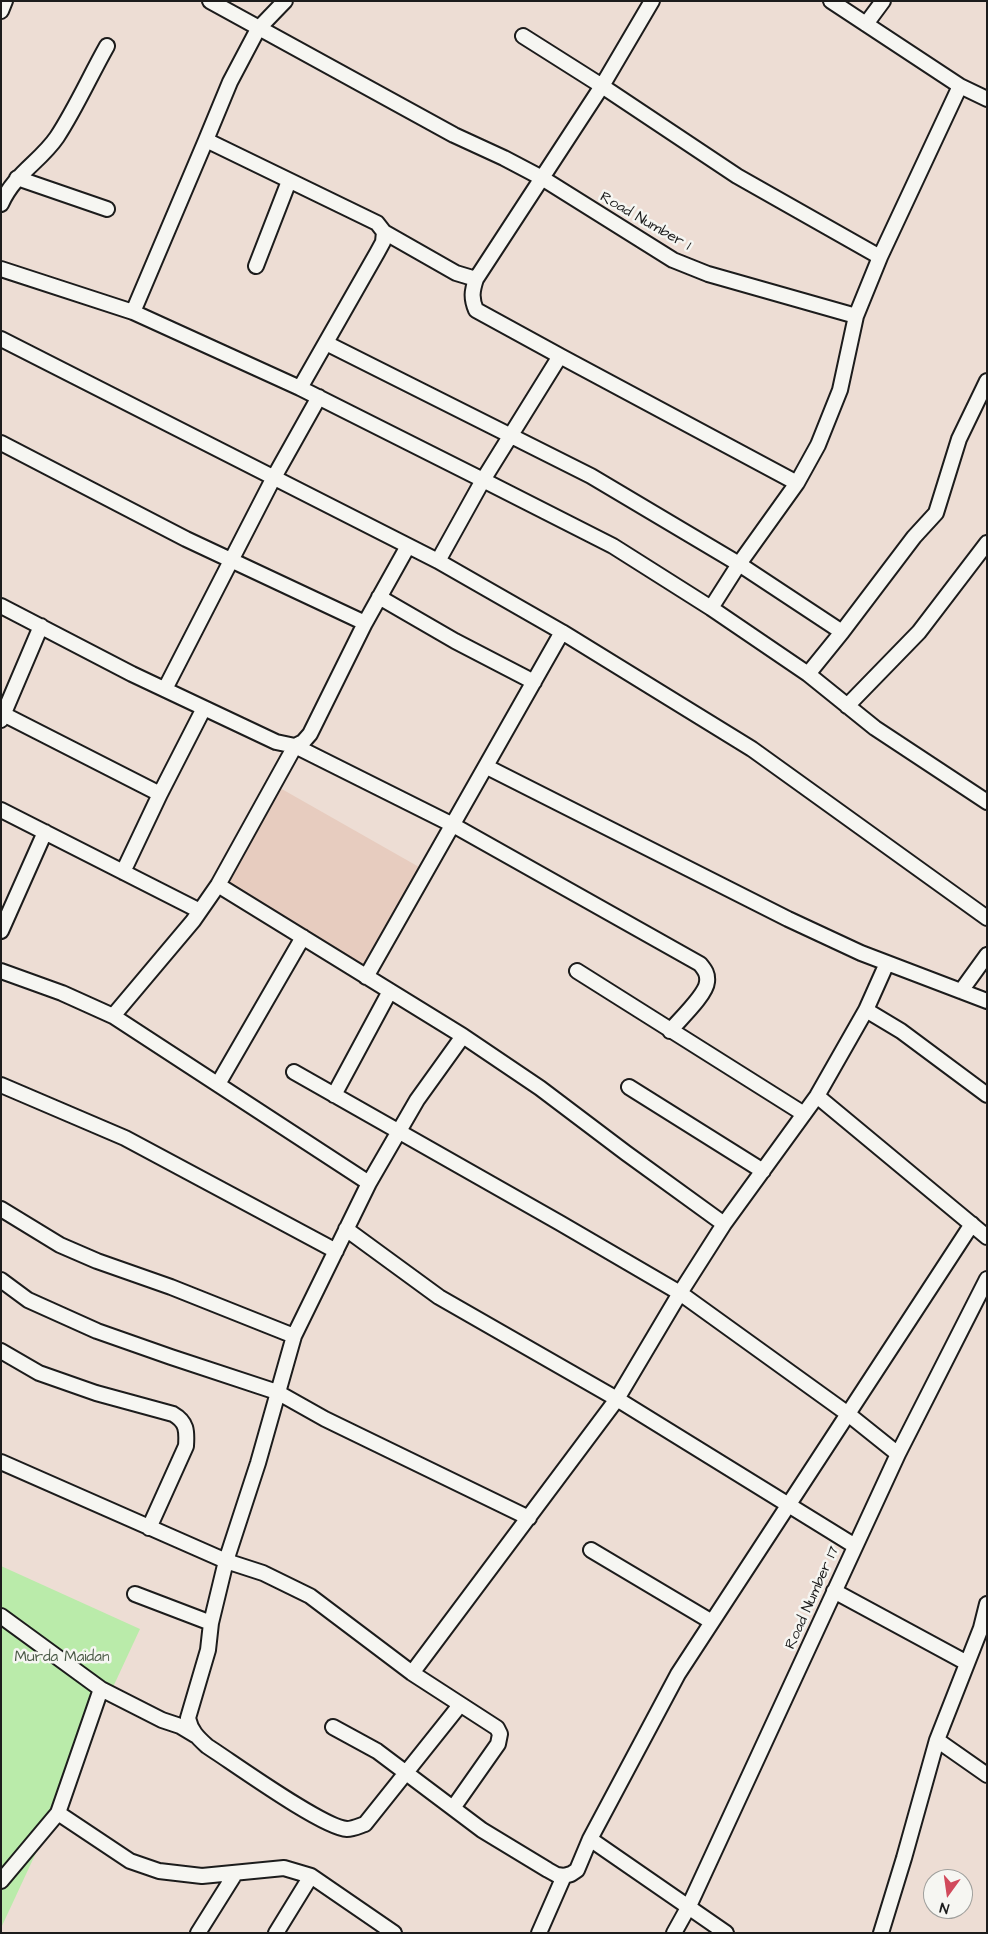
<!DOCTYPE html>
<style>
body{margin:0}
#map{position:relative;width:988px;height:1934px;overflow:hidden;background:#edddd4;font-family:"Architects Daughter",sans-serif}
canvas{display:block}
.frame{position:absolute;inset:0;border:2px solid #1c1c1c;pointer-events:none}
.north{position:absolute;left:923px;top:1869px;width:50px;height:50px;box-sizing:border-box;background:#f6f6f2;border:1px solid #9f9f9c;border-radius:50%;rotate:194deg;font-size:14px;font-weight:700;line-height:20px;text-align:center;color:#1c1c1c}
.north::after{content:'';display:block;margin:auto;width:18px;height:22px;background:#d1495b;clip-path:polygon(50% 0,100% 100%,50% 72%,0 100%)}
</style>
<div id="map">
<canvas width="988" height="1934"></canvas>
<div class="frame"></div>
<div class="north">N</div>
</div>
<script>
const g = document.querySelector('canvas').getContext('2d');
g.lineJoin = 'round';
function fillPath(path, color) {
  g.fillStyle = color;
  g.fill(path, 'evenodd');
}
function trace(path, color, width, dash) {
  g.strokeStyle = color;
  g.lineWidth = width;
  g.lineCap = dash ? 'butt' : 'round';
  g.setLineDash(dash || []);
  g.stroke(path);
}
function label(font, color, halo, rows, align = 'center') {
  g.font = font + ' "Architects Daughter",sans-serif';
  g.lineWidth = 5;
  g.setLineDash([]);
  g.textBaseline = 'middle';
  g.strokeStyle = halo;
  g.fillStyle = color;
  for (const [text, x, y, turn = 0] of rows) {
    g.save();
    g.translate(x, y);
    g.rotate((+turn || 0) * Math.PI / 180);
    g.textAlign = isNaN(turn) ? turn : align;
    if (halo) g.strokeText(text, 0, 0);
    g.fillText(text, 0, 0);
    g.restore();
  }
}
fillPath(new Path2D(`
 M 280,788 L 419,867 L 364,966 L 227,887 Z`), '#e7ccbf');
fillPath(new Path2D(`
 M 1,1566 L 140,1629 L 1,1928 Z`), '#baebaa');
const minor = new Path2D(`
 M 210,1 L 454,135 L 504,158 L 542,178 L 673,260 L 708,274 L 856,316 L 880,257 L 960,86
 M 285,1 L 258,29 L 230,82 L 206,140 L 377,223 L 384,232 L 383,242 L 377,253 L 300,388 L 483,480 L 560,356 L 797,483 L 818,445 L 840,390 L 856,316
 M 831,1 L 960,86 L 987,99
 M 1,11 L 5,1
 M 866,24 L 883,1
 M 523,36 L 602,86 L 737,176 L 880,257
 M 206,140 L 133,312 L 300,388
 M 17,178 L 107,209
 M 1,204 C 15,173 40,162 57,137 C 76,108 90,76 107,46
 M 384,232 L 456,273 L 476,279
 M 256,266 L 289,181
 M 1,269 L 133,312
 M 1,339 L 438,561 L 562,632 L 752,749 L 987,918
 M 326,343 L 591,476 L 739,564 L 842,632
 M 560,356 L 476,310 C 471,298 472,291 476,279 L 602,86 L 652,1
 M 1,443 L 186,539 L 365,623
 M 438,561 L 483,480 L 613,546 L 711,608 L 808,674 L 875,728 L 987,802
 M 379,597 L 455,641 L 534,682
 M 1,606 L 132,674 L 276,742 L 295,746 L 303,742 L 310,734 L 365,623 L 408,546
 M 711,608 L 739,564 L 797,483
 M 808,674 L 842,632 L 914,537 L 936,513 L 959,439 L 987,381
 M 165,689 L 273,479 L 319,397
 M 847,706 L 919,632 L 987,543
 M 1,713 L 160,794
 M 1,720 L 41,626
 M 487,767 L 788,919 L 861,953 L 987,1001
 M 1,810 L 200,911
 M 123,872 L 160,794 L 204,708
 M 218,885 L 463,1036 L 540,1088 L 626,1153 L 724,1224
 M 1,931 L 45,832
 M 1,971 L 62,993 L 113,1016 L 369,1183
 M 577,971 L 804,1114
 M 366,977 L 562,632
 M 961,991 L 987,955
 M 866,1010 L 901,1031 L 987,1095
 M 113,1016 L 193,921 L 218,885 L 295,746 L 453,825 L 700,964 C 705,970 708,974 707,982 C 706,995 679,1020 670,1031
 M 294,1072 L 560,1223 L 680,1293 L 848,1414 L 898,1454
 M 218,1084 L 303,937
 M 1,1085 L 125,1138 L 336,1251
 M 629,1087 L 763,1171
 M 334,1095 L 390,991
 M 817,1096 L 987,1237
 M 1,1209 L 60,1245 L 97,1261 L 171,1287 L 294,1336
 M 346,1229 L 439,1297 L 617,1399 L 855,1546
 M 1,1280 L 28,1300 L 97,1331 L 171,1357 L 277,1392 L 325,1419 L 529,1518
 M 1,1351 L 39,1373 L 96,1393 L 173,1414 C 187,1422 187,1431 186,1446 L 149,1528
 M 1,1462 L 226,1561 L 263,1573 L 310,1596 L 412,1673 L 497,1728 L 500,1734 L 498,1744 L 453,1808
 M 591,1550 L 712,1622
 M 834,1591 L 967,1663
 M 135,1594 L 211,1623
 M 1,1616 L 101,1689 L 162,1720 L 180,1726 L 195,1735
 M 412,1673 L 617,1399 L 680,1293 L 724,1224 L 817,1096 L 866,1010 L 887,963
 M 460,1705 L 365,1824 C 359,1826 353,1829 347,1829 C 323,1828 232,1762 207,1746 C 197,1737 191,1731 188,1718 L 208,1650 L 211,1623 L 226,1561 L 258,1463 L 294,1336 L 369,1183 L 417,1100 L 463,1036
 M 333,1727 L 377,1751 L 482,1830 L 548,1870 L 557,1875 L 564,1876 L 571,1874 L 577,1870 L 590,1839 L 678,1674 L 972,1224
 M 937,1740 L 987,1775
 M 58,1813 L 130,1861 L 159,1871 L 202,1876 L 284,1868 L 311,1876 L 394,1933
 M 590,1839 L 726,1933
 M 1,1881 L 58,1813 L 101,1689
 M 198,1933 L 235,1874
 M 276,1933 L 311,1876
 M 539,1933 L 564,1876
 M 674,1933 L 689,1906 L 898,1454 L 987,1279
 M 881,1933 L 904,1858 L 937,1740 L 981,1628 L 987,1604`);
trace(minor, '#1c1c1c', 18);
trace(minor, '#f6f6f2', 14);
label('15px', '#1c1c1c', '#f6f6f2', [
 ["Road Number 1",645,222,30],
 ["Road Number 17",813,1598,-66]
]);
label('15px', '#4b5a47', '#f6f6f2', [
 ["Murda Maidan",62,1658]
]);
</script>
